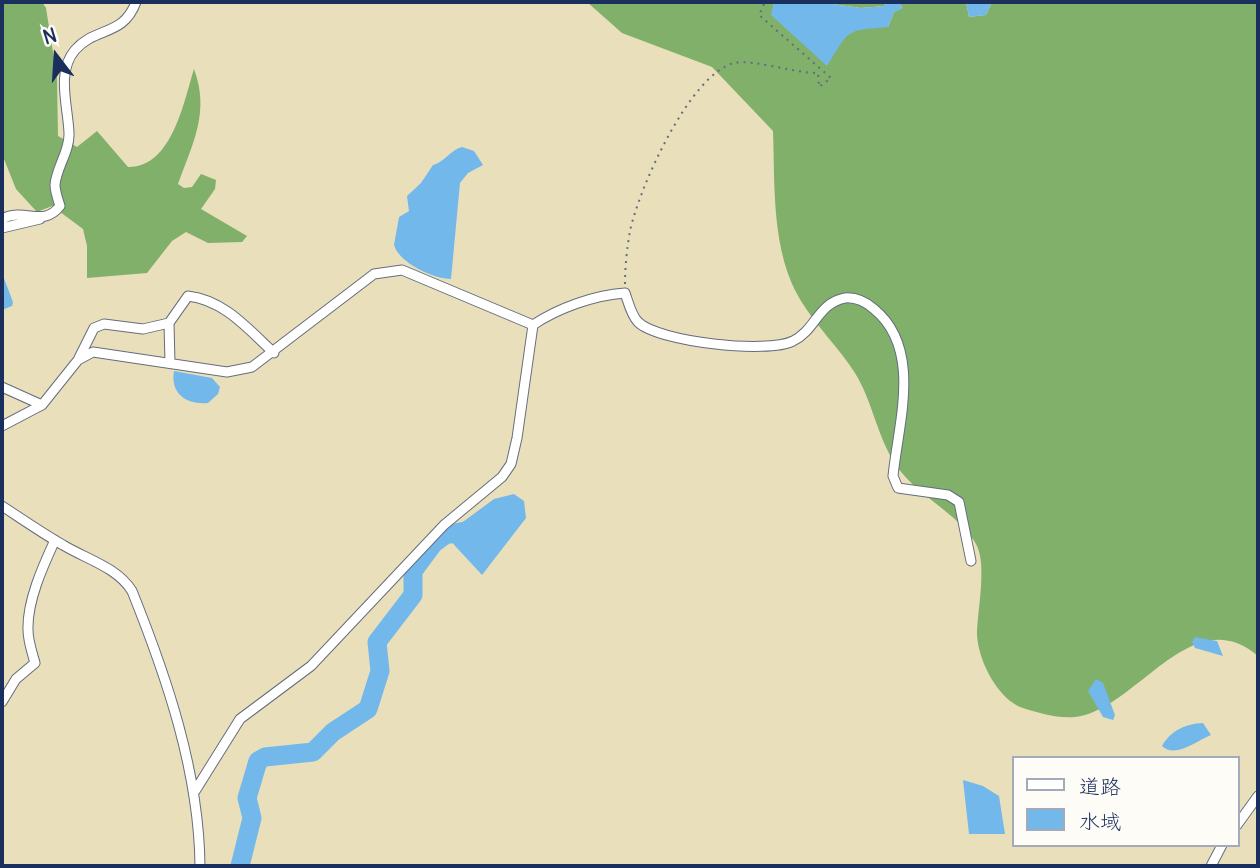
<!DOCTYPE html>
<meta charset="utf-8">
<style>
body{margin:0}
#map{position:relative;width:1260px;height:868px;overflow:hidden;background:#e9dfbb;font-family:Delius,"Klee One",sans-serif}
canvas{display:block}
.frame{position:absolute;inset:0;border:4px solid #1b2f5e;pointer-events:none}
.legend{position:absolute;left:1012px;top:756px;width:228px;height:91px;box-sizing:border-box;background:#fdfcf7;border:2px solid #a3aaba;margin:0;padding:9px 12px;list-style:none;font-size:21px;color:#1b2f5e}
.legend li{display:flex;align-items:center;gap:14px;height:35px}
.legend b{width:35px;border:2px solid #a3aaba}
.north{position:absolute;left:21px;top:21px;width:70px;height:70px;-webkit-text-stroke:5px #fdfcf7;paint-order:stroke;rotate:343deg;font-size:19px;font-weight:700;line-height:28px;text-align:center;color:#1b2f5e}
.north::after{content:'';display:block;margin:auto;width:24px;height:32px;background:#1b2f5e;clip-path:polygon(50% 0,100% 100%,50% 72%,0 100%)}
</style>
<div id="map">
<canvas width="1260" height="868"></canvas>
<div class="frame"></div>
<ul class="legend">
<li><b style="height:9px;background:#fff"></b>道路</li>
<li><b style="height:19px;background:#73b8ea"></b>水域</li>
</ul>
<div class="north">N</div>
</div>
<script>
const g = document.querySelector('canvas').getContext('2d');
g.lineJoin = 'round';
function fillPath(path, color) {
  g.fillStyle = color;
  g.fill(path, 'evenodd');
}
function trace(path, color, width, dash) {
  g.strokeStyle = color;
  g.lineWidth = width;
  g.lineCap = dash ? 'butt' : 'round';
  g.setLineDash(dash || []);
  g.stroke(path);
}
fillPath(new Path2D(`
 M 2,2 L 42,2 L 46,8 L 57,78 L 58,136 L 77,147 L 97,131 L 128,167 C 172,168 184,101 194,69 C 210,112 193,143 178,184 L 184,188 L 192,187 L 201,174 L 216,180 L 215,189 L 201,209 L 247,236 L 242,242 L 208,243 L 186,232 L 172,241 L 147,273 L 87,278 L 87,246 L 83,229 L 52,206 L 37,212 L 16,189 L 2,154 Z
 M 587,2 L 774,2 L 772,15 L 846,36 L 861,27 L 888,27 L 894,12 L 902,8 L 900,2 L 966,2 L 969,17 L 986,15 L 992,2 L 1258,2 L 1258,656 C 1195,602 1143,698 1085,715 C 1065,721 1042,714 1023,708 C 998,700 978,660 977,635 C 977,613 987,567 977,546 C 962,515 916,496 896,465 C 877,437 873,402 855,373 C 839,348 817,327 801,301 C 771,252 775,186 773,131 L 712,67 L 622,33 Z
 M 818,2 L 885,2 L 884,6 L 861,8 Z`), '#80b06a');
fillPath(new Path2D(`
 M 774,2 L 818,2 L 861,8 L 884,6 L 885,2 L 900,2 L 902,9 L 894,12 L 888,27 C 844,31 851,28 827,66 L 771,15 Z
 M 966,2 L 992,2 L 986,15 L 969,17 Z
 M 462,147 L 474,151 L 483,165 L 468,173 L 460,183 L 451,279 C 434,279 399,263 394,245 L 399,217 L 409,211 L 407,196 L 421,183 L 433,165 C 445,162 450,150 462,147 Z
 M 2,273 L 13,302 L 12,306 L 2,310 Z
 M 174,371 L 212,378 L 220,387 L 218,394 L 208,403 C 187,405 170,394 174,371 Z
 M 514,494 L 524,501 L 526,518 L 482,575 L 445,535 L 494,499 Z
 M 1195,637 L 1217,641 L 1223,656 L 1195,648 L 1192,642 Z
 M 1096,679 L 1103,683 L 1115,715 L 1113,720 L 1103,717 L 1088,691 Z
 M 1203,723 L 1211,735 C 1196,741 1175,759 1162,746 C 1171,730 1186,724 1203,723 Z
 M 963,780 L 983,786 L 999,796 L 1005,834 L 969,834 Z`), '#73b8ea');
trace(new Path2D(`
 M 240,866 L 252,818 L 247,798 L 258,761 L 265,757 L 313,752 L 333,732 L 368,709 L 380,671 L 377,642 L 413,595 L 413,571 L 433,544 L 445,535 L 470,530`), '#73b8ea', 19);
const minor = new Path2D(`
 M 2,219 C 25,207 43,228 60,206 C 58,200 55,191 55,185 C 56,168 70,151 69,133 C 68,106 56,72 75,50 C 96,26 123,37 136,2
 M 2,228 L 40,219
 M 533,325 C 558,308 595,295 625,293 C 628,301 631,315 638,322 C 658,342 768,354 793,341 C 815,331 818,303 845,298 C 856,297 867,303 874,309 C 923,349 898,424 893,476 L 898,488 L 948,495 L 959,502 L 971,561
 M 79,358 L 94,328 L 104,324 L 143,329 L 169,323
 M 170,363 L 169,323 L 188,296 C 224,300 248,329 274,353
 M 2,387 L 42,405
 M 2,426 L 42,405 L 78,360 L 93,352 L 227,372 L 252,367 L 374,274 L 402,270 L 533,325
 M 2,506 C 22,519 42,533 63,545 C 86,559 117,567 132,591 C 167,678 199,772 200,866
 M 2,702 L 16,679 L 35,663 C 32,652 28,641 28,630 C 27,601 43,566 55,540
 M 195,791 L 240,719 L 311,666 L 444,525 L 502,477 L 511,464 L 517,438 L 533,325
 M 1237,825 L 1258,796
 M 1211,866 L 1222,845`);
trace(minor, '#636d7f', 11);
trace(new Path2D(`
 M 625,284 C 625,266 627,248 630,231 C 639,188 690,74 734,63 C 754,59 793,73 818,73 L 819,87 L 831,78 L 759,15 L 765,2`), '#636d7f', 2, [2, 5]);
trace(minor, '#fff', 9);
</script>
